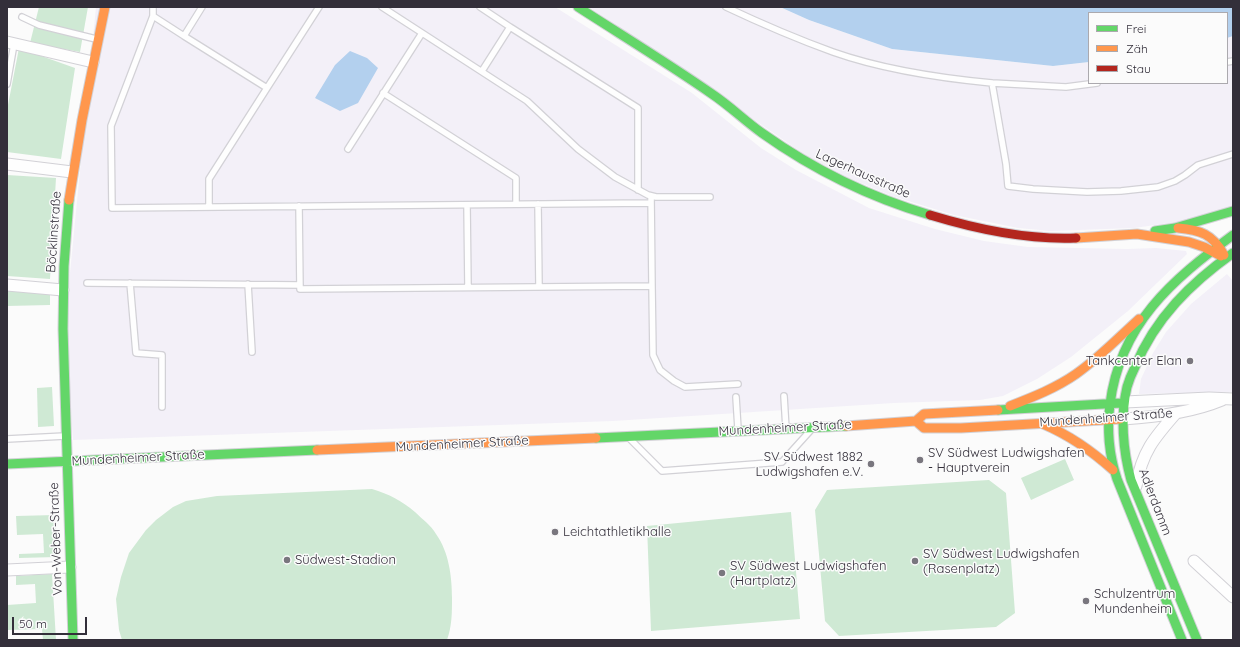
<!DOCTYPE html>
<meta charset="utf-8">
<style>
body{margin:0}
#map{position:relative;width:1240px;height:647px;overflow:hidden;background:#fbfbfb;font-family:Quicksand,sans-serif}
canvas{display:block}
.frame{position:absolute;inset:0;border:8px solid #332f3a;pointer-events:none}
.legend{position:absolute;left:1088px;top:12px;width:140px;height:72px;box-sizing:border-box;background:#fbfbfb;border:1px solid #aba9ae;margin:0;padding:5px 7px;list-style:none;font-size:12px;color:#332f3a}
.legend li{display:flex;align-items:center;gap:8px;height:20px}
.legend b{width:20px;border:1px solid #aba9ae}
.scale{position:absolute;left:12px;top:617px;width:75px;height:18px;box-sizing:border-box;border:2px solid #332f3a;border-top:0;padding-left:5px;font-size:12px;line-height:14px;white-space:nowrap;color:#332f3a;-webkit-text-stroke:3px #fbfbfb;paint-order:stroke}
</style>
<div id="map">
<canvas width="1240" height="647"></canvas>
<div class="frame"></div>
<ul class="legend">
<li><b style="height:5px;background:#63d668"></b>Frei</li>
<li><b style="height:5px;background:#ff974d"></b>Zäh</li>
<li><b style="height:5px;background:#b3261e"></b>Stau</li>
</ul>
<div class="scale">50 m</div>
</div>
<script>
const g = document.querySelector('canvas').getContext('2d');
g.lineJoin = 'round';
function fillPath(path, color) {
  g.fillStyle = color;
  g.fill(path, 'evenodd');
}
function trace(path, color, width, dash) {
  g.strokeStyle = color;
  g.lineWidth = width;
  g.lineCap = dash ? 'butt' : 'round';
  g.setLineDash(dash || []);
  g.stroke(path);
}
function label(font, color, halo, rows, align = 'center') {
  g.font = font + ' Quicksand,sans-serif';
  g.lineWidth = 3;
  g.setLineDash([]);
  g.textBaseline = 'middle';
  g.strokeStyle = halo;
  g.fillStyle = color;
  for (const [text, x, y, turn = 0] of rows) {
    g.save();
    g.translate(x, y);
    g.rotate((+turn || 0) * Math.PI / 180);
    g.textAlign = isNaN(turn) ? turn : align;
    if (halo) g.strokeText(text, 0, 0);
    g.fillText(text, 0, 0);
    g.restore();
  }
}
fillPath(new Path2D(`
 M 96,7 L 555,7 L 692,93 L 761,148 L 796,170 L 869,208 L 935,229 L 984,241 L 1028,247 L 1127,249 L 1156,248 L 1186,251 L 1187,254 L 1128,311 L 1071,357 L 1037,379 L 1003,396 L 980,400 L 894,403 L 613,421 L 73,440 L 65,324 Z
 M 589,7 L 780,7 L 809,20 L 892,49 L 1053,66 L 1089,62 L 1089,83 L 1227,83 L 1227,38 L 1233,36 L 1233,206 L 1184,221 L 1134,228 L 1051,231 L 1018,228 L 954,215 L 892,196 L 847,177 L 807,156 Z
 M 1227,274 L 1233,281 L 1233,392 L 1139,394 L 1141,379 L 1153,353 L 1166,332 L 1191,304 Z`), '#f3f0f8');
fillPath(new Path2D(`
 M 39,7 L 88,7 L 80,52 L 30,43 Z
 M 19,48 L 75,68 L 61,159 L 7,152 L 7,110 Z
 M 7,175 L 56,178 L 50,279 L 7,276 Z
 M 7,290 L 50,294 L 50,305 L 7,306 Z
 M 52,387 L 54,426 L 38,427 L 37,388 Z
 M 1065,459 L 1074,480 L 1031,500 L 1021,478 Z
 M 989,480 L 1006,493 L 1015,613 L 996,627 L 839,636 L 825,621 L 815,510 L 827,490 Z
 M 372,489 C 389,494 402,501 415,512 C 422,519 431,525 436,534 C 449,552 452,577 452,598 C 452,613 452,626 447,640 L 122,640 L 119,630 L 116,599 L 121,577 L 129,553 L 146,530 L 156,520 L 173,507 L 186,501 L 217,496 Z
 M 791,512 L 800,619 L 651,631 L 647,526 Z
 M 55,515 L 57,557 L 19,558 L 19,554 L 44,553 L 43,534 L 17,535 L 16,516 Z
 M 52,574 L 56,640 L 43,640 L 42,629 L 7,630 L 7,605 L 36,603 L 35,584 L 16,585 L 16,576 Z`), '#cfe9d4');
fillPath(new Path2D(`
 M 780,7 L 1233,7 L 1233,36 L 1227,38 L 1227,13 L 1089,13 L 1089,62 L 1053,66 L 892,49 L 809,20 Z
 M 350,51 L 367,58 L 378,68 L 358,103 L 340,111 L 315,98 L 335,65 Z`), '#b3d0ee');
const lane = new Path2D(`
 M 153,7 L 153,16 L 111,126 L 112,208 L 651,203
 M 202,7 L 184,36 L 267,88 L 319,7
 M 382,7 L 527,101 L 578,149 L 615,177 L 648,195 L 656,197 L 710,197
 M 480,7 L 510,27 L 482,71
 M 726,7 C 762,24 797,39 833,52 C 884,70 939,78 992,83
 M 153,16 L 184,36
 M 22,17 L 39,25 L 96,39
 M 510,27 L 638,108 L 638,190
 M 1227,62 L 1233,61
 M 1097,83 L 1066,87 L 992,83 L 1006,164 L 1008,186 L 1033,189 L 1087,192 L 1121,191 L 1158,187 L 1175,181 L 1185,175 L 1198,165 L 1233,154
 M 7,84 L 14,44
 M 383,93 L 516,178 L 516,204
 M 348,149 L 422,33
 M 538,204 L 539,287
 M 467,205 L 468,287
 M 299,206 L 300,289 L 652,286 L 651,196
 M 209,207 L 209,179 L 267,88
 M 87,283 L 300,285
 M 130,283 L 136,353 L 162,355 L 162,407
 M 248,284 L 252,352
 M 652,286 L 653,355 L 660,370 L 674,381 L 685,387 L 738,384
 M 784,396 L 786,429
 M 736,397 L 738,429
 M 7,439 L 65,436
 M 630,439 L 662,471 L 782,462 L 810,431`);
const street = new Path2D(`
 M 7,42 L 93,62
 M 7,164 L 72,172
 M 7,285 L 63,290
 M 1125,402 L 1209,398 L 1233,399
 M 1123,419 C 1156,417 1191,413 1222,400
 M 1136,486 C 1142,452 1154,438 1176,413
 M 1194,561 L 1233,597
 M 7,570 L 70,567`);
const fast = new Path2D(`
 M 578,7 C 623,36 669,64 712,94 C 730,106 745,121 762,133 C 814,170 869,197 930,215
 M 69,200 L 64,266 L 63,329 L 73,640
 M 1155,231 L 1175,228 L 1233,211
 M 998,410 L 1121,403
 M 596,438 L 846,426
 M 7,464 L 317,450
 M 1182,640 L 1117,479 C 1109,455 1107,428 1110,404 C 1120,324 1172,280 1233,235
 M 1197,640 L 1131,480 C 1123,451 1120,416 1127,387 C 1129,380 1132,373 1135,367 C 1155,318 1191,283 1233,253`);
const slow = new Path2D(`
 M 69,200 L 82,120 L 105,7
 M 1178,228 C 1200,230 1213,234 1224,255
 M 1076,238 L 1137,234 L 1189,242 L 1204,247 L 1221,256
 M 1010,406 C 1033,397 1056,388 1076,374 C 1099,358 1118,338 1139,319
 M 916,421 L 924,428 L 961,428 L 1120,419
 M 1043,424 C 1069,435 1092,451 1113,470
 M 846,426 L 916,421 L 924,414 L 998,410
 M 317,450 L 596,438`);
const jam = new Path2D(`
 M 930,215 C 976,229 1028,240 1076,238`);
trace(lane, '#d2d1d6', 8);
trace(street, '#d2d1d6', 13);
trace(fast, '#d2d1d6', 11);
trace(slow, '#d2d1d6', 11);
trace(jam, '#d2d1d6', 11);
trace(lane, '#fefefe', 5.5);
trace(street, '#fefefe', 11);
trace(fast, '#63d668', 9);
trace(slow, '#ff974d', 9);
trace(jam, '#b3261e', 9);
for (const [x, y, r, color] of [
 [1190,361,4,"#79767e"],
 [920,460,4,"#79767e"],
 [871,464,4,"#79767e"],
 [555,532,4,"#79767e"],
 [287,560,4,"#79767e"],
 [915,561,4,"#79767e"],
 [722,573,4,"#79767e"],
 [1086,601,4,"#79767e"]
]) {
  const dot = new Path2D();
  dot.arc(x, y, r, 0, 2 * Math.PI);
  g.fillStyle = color;
  g.fill(dot);
  trace(dot, '#fbfbfb', 1.5);
}
label('13px', '#332f3a', '#fbfbfb', [
 ["Lagerhausstraße",863,174,24],
 ["Böcklinstraße",54,232,-86],
 ["Mundenheimer Straße",1106,418,-4],
 ["Mundenheimer Straße",785,428,-3],
 ["Mundenheimer Straße",462,444,-3],
 ["Mundenheimer Straße",138,458,-3],
 ["Adlerdamm",1155,502,69],
 ["Von-Weber-Straße",56,539,-92]
]);
label('13px', '#332f3a', '#fbfbfb', [
 ["Tankcenter Elan",1182,361,"right"],
 ["SV Südwest Ludwigshafen",928,453],
 ["- Hauptverein",928,468],
 ["SV Südwest 1882",863,457,"right"],
 ["Ludwigshafen e.V.",863,472,"right"],
 ["Leichtathletikhalle",563,532],
 ["SV Südwest Ludwigshafen",923,554],
 ["(Rasenplatz)",923,569],
 ["Südwest-Stadion",295,560],
 ["SV Südwest Ludwigshafen",730,566],
 ["(Hartplatz)",730,581],
 ["Schulzentrum",1094,594],
 ["Mundenheim",1094,609]
], 'left');
</script>
